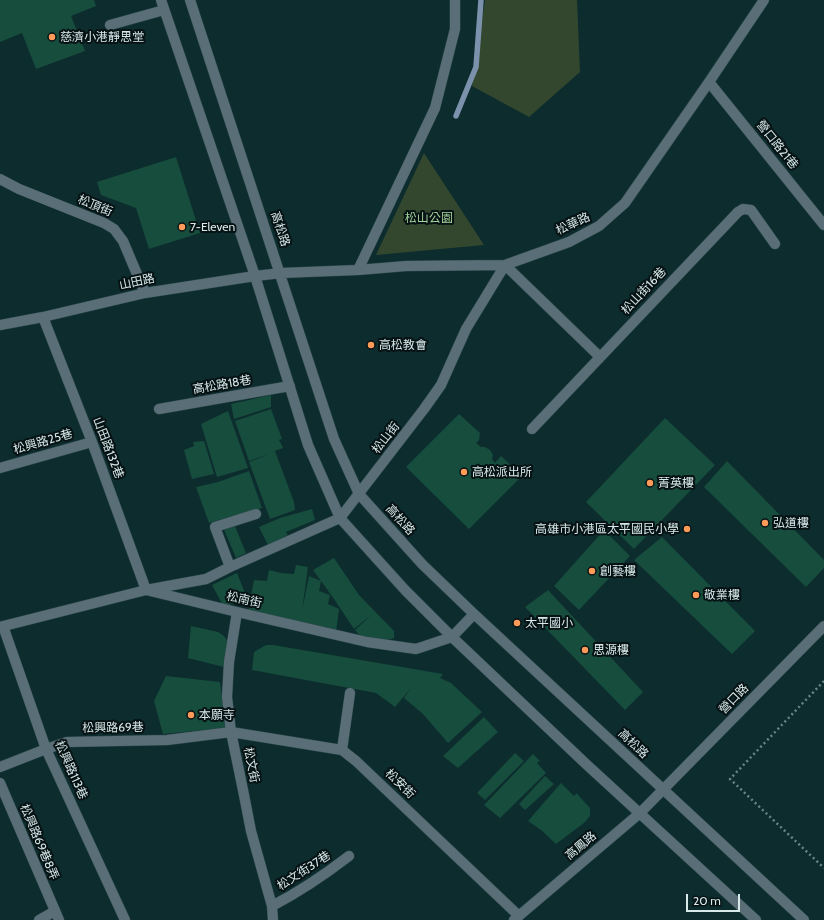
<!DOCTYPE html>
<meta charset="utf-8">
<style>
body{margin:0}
#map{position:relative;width:824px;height:920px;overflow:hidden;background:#0d2c2e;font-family:Cabin,sans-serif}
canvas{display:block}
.scale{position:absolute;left:686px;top:894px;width:54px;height:18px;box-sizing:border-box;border:2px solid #d8e9ea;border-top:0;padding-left:5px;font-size:12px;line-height:14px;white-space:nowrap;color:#d8e9ea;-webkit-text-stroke:3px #061213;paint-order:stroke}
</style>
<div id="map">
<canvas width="824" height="920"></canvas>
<div class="scale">20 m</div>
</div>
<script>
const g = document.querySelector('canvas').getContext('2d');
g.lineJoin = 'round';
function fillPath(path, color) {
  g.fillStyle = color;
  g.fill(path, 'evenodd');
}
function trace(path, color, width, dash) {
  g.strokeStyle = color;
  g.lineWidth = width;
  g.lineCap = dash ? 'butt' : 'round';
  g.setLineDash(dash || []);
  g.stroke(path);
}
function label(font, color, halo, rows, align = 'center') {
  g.font = font + ' Cabin,"Noto Sans TC",sans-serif';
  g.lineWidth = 4;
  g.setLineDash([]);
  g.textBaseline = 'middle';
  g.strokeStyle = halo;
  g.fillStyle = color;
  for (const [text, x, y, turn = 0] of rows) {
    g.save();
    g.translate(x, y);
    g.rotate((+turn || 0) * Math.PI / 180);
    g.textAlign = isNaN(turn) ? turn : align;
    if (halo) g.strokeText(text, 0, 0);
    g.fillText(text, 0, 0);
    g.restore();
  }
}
fillPath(new Path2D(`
 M 485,0 L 577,0 L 580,72 L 529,117 L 472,86 Z
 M 424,153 L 484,245 L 376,255 Z`), '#32472e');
trace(new Path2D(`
 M 456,116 L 476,67 L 481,0`), '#7c92ac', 5.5);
fillPath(new Path2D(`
 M 0,0 L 94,0 L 96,6 L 71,16 L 85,51 L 36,69 L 22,33 L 0,42 Z
 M 176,157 L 200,233 L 149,249 L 136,208 L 101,195 L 97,182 Z
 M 271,395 L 271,407 L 234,419 L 231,404 Z
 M 271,409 L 282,439 L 279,440 L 283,448 L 275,451 L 294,502 L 295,510 L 270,519 L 249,462 L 269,454 L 249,461 L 235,421 Z
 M 228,411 L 248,468 L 217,477 L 201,424 Z
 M 459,414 L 480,433 L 479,440 L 476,443 L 481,447 L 485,447 L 490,450 L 493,455 L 492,459 L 495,463 L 501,456 L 522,476 L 469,529 L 406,467 Z
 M 665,418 L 715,465 L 634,549 L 586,502 Z
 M 204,441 L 214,474 L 192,479 L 184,450 L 194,446 L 193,442 Z
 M 727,461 L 824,560 L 824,568 L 806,587 L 704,487 Z
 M 249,471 L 262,508 L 209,523 L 196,487 L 218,482 Z
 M 312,509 L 315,520 L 286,532 L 288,535 L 268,545 L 259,527 L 280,518 Z
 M 234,524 L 246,553 L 236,558 L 223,527 Z
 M 604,530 L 630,556 L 579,610 L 554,586 Z
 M 662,537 L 755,631 L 732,654 L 634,560 Z
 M 334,558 L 359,595 L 394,631 L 394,638 L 387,640 L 361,637 L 355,630 L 371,615 L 354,629 L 334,599 L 313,570 Z
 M 296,565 L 308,567 L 302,611 L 309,576 L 321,581 L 319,591 L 330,595 L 328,604 L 339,609 L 336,632 L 248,612 L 254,580 L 267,581 L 269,570 L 281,573 L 294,574 Z
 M 237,573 L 247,598 L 224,607 L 212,585 Z
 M 548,590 L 643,692 L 625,710 L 525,607 Z
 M 191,626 L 218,632 L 224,636 L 228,642 L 224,667 L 188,658 Z
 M 266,645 L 273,645 L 443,674 L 440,678 L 451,683 L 482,712 L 448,743 L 423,714 L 404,698 L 411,688 L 395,707 L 376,693 L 252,670 L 254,652 Z
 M 166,676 L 220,682 L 226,728 L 163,734 L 154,701 Z
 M 484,717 L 498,732 L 458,768 L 443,756 Z
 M 515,753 L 524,761 L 485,800 L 477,793 Z
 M 533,754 L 540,761 L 537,763 L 546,773 L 500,818 L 484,805 Z
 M 545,776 L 554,784 L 525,810 L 519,804 Z
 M 561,783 L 574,796 L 577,793 L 579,796 L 590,808 L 590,816 L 584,823 L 556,844 L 541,830 L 528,821 Z`), '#164d3d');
const minor = new Path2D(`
 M 161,0 L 255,276 L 308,445 L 340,518 L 405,590 L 452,637 L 586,764 L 756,920
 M 190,0 L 334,439 L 359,494 L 422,564 L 474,614 L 804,920
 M 110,25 L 164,10
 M 709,82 L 824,225
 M 0,179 L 19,189 L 104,223 L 114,229 L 123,241 L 145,293
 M 358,270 L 435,108 L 455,29 L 455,0
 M 43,317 L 92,442 L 146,590 L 206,579 L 230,567 L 340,518 L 424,409 L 441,385 L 466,329 L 505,265 L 600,357
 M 0,325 L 43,317 L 145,293 L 255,276 L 281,273 L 358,270 L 406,266 L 505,265 L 569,242 L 599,226 L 625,203 L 709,82 L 764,0
 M 159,409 L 290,386
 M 532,429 L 738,212 L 743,209 L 751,210 L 775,244
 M 0,468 L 92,442
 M 230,567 L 215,527 L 256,514
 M 237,612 L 229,662 L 227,697 L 231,732 L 244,795 L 251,831 L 272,906 L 273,920
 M 3,626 L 46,749 L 125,920
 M 0,627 L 146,590 L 237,612 L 367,642 L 416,649 L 452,637 L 474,614
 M 342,750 L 350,693
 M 0,767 L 46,749 L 67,742 L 167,740 L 231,732 L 342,750 L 356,761 L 519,916
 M 0,783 L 59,920
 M 272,906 C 301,891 323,876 349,856
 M 39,920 L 55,911
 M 514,920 L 640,813 L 824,626`);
trace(minor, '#2d4a4c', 11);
trace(new Path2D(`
 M 824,681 L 730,779 L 824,868`), '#6c8486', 2.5, [2, 3]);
trace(minor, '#5a6e78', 10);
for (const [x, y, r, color] of [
 [52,37,4,"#ff9b5a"],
 [182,227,4,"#ff9b5a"],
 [371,345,4,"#ff9b5a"],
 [464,472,4,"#ff9b5a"],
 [650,483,4,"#ff9b5a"],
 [765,523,4,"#ff9b5a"],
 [687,529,4,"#ff9b5a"],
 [592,571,4,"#ff9b5a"],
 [696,595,4,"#ff9b5a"],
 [517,623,4,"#ff9b5a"],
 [585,650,4,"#ff9b5a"],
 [191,715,4,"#ff9b5a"]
]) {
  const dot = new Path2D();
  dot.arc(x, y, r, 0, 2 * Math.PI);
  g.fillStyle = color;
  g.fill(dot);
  trace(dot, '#061213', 1.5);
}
label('12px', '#d8e9ea', '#061213', [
 ["慈濟小港靜思堂",60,37],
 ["7-Eleven",190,227],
 ["高松教會",379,345],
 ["高松派出所",472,472],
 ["菁英樓",658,483],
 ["弘道樓",773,523],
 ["高雄市小港區太平國民小學",679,529,"right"],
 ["創藝樓",600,571],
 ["敬業樓",704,595],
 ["太平國小",525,623],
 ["思源樓",593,650],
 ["本願寺",199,715]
], 'left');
label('12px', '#d8e9ea', '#061213', [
 ["營口路21巷",777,145,51],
 ["松頂街",95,206,23],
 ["松華路",573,224,-25],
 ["高松路",280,229,72],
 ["山田路",137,282,-12],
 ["松山街16巷",644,291,-47],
 ["高松路18巷",222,385,-10],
 ["松山街",386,438,-52],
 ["松興路25巷",43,442,-16],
 ["山田路132巷",108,448,69],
 ["高松路",400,520,48],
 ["松南街",244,600,13],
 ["營口路",734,699,-46],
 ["松興路69巷",113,728,-1],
 ["高松路",633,744,43],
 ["松文街",251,765,79],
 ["松興路113巷",71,770,66],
 ["松安街",400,784,44],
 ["松興路69巷8弄",39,842,67],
 ["高鳳路",581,846,-40],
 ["松文街37巷",304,871,-33]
]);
label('12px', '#a4d49b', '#061213', [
 ["松山公園",429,218]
]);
</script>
